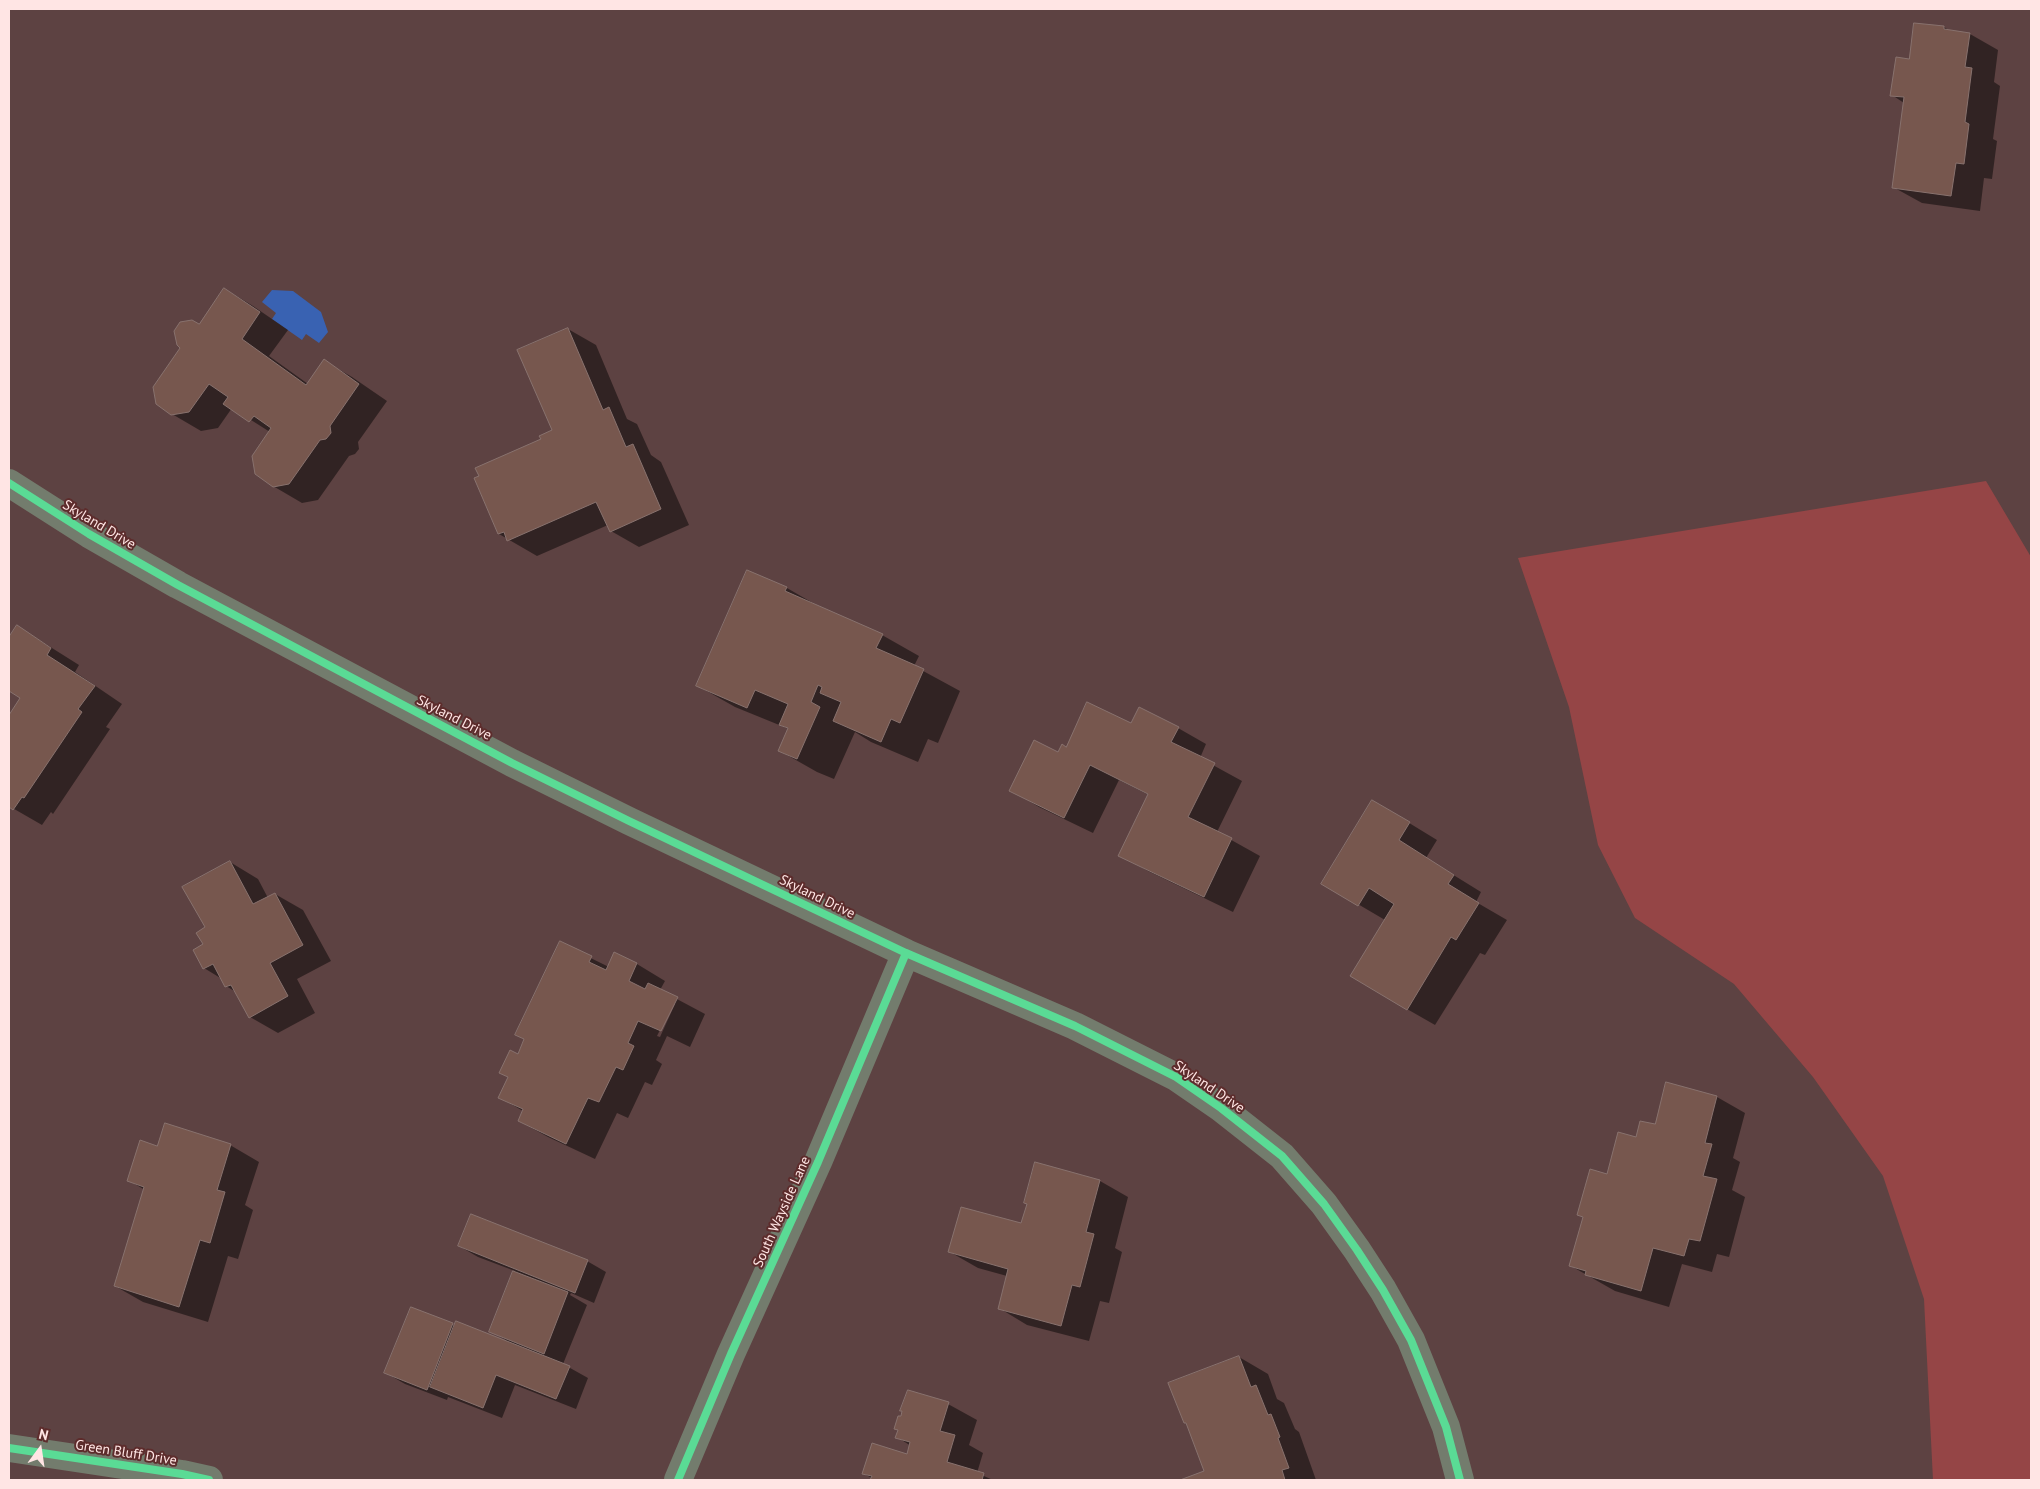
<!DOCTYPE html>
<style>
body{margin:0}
#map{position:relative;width:2040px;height:1489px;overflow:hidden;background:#5d4242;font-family:"PT Sans",sans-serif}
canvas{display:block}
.frame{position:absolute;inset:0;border:10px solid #ffe5e4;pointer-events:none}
.north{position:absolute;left:15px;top:1424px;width:50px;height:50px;-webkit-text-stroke:4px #5d2c2c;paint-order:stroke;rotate:14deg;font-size:14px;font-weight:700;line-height:20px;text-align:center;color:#ffe5e4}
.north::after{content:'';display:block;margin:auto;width:18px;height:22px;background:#ffe5e4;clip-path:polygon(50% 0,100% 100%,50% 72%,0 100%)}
</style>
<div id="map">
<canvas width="2040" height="1489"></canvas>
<div class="frame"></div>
<div class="north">N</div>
</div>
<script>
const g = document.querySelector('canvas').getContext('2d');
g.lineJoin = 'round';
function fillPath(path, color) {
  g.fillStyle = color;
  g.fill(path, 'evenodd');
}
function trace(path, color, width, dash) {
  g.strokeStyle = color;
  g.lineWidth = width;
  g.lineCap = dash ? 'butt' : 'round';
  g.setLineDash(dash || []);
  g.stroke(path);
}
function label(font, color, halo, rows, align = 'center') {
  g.font = font + ' "PT Sans",sans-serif';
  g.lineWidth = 4;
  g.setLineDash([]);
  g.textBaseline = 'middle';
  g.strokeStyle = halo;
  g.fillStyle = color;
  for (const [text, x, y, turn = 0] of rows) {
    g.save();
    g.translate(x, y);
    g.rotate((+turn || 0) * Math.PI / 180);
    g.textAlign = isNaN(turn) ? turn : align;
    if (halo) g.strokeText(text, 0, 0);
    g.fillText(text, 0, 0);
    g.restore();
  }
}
fillPath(new Path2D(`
 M 1986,481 L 2031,557 L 2031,1480 L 1933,1480 L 1924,1299 L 1883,1176 L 1813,1077 L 1734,984 L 1635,918 L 1598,845 L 1569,707 L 1518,558 Z`), '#954546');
fillPath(new Path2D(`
 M 272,290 L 293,291 L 321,312 L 328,332 L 319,343 L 306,334 L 302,340 L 272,319 L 276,313 L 262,302 Z`), '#3962b2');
fillPath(new Path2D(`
 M 1944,27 L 1950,31 L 1970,34 L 1998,50 L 1994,82 L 2000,86 L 1993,139 L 1997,141 L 1992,179 L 1984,178 L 1980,211 L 1922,203 L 1893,187 L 1904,103 L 1892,95 L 1910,60 Z
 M 225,289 L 253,306 L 288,330 L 269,356 L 308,384 L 324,361 L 352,377 L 387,401 L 358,442 L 359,449 L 355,454 L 349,456 L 318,500 L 302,503 L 273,486 L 270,432 L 232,408 L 218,428 L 201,431 L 172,414 L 199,326 Z
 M 568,329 L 596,345 L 627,419 L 637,424 L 651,455 L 661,462 L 689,525 L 639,547 L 611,531 L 608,525 L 537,556 L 499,534 L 476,479 L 542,440 L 553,431 Z
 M 748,572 L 787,588 L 818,606 L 882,635 L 919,656 L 914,666 L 960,691 L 938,743 L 928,739 L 918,762 L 871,742 L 855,732 L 834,779 L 817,772 L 780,751 L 789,729 L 735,707 L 698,686 Z
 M 17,626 L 79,665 L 75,672 L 122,704 L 106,727 L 110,729 L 53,814 L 51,812 L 42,825 L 9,806 L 9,717 L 22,698 L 9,689 L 9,639 Z
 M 1132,725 L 1178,728 L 1206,744 L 1200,758 L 1242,781 L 1217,832 L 1260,856 L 1233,912 L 1148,871 L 1120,855 L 1149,795 L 1119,780 L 1093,833 L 1039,807 L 1011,790 L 1066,748 Z
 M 1401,818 L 1437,840 L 1426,858 L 1481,892 L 1476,902 L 1507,920 L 1485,955 L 1480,953 L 1435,1025 L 1407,1009 L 1385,920 L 1322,883 Z
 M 230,862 L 258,879 L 268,898 L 275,894 L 303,910 L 331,961 L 297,979 L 315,1013 L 278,1033 L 250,1017 L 236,992 L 226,986 L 222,979 L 204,968 L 207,928 Z
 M 560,943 L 609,967 L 615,954 L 637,964 L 665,981 L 660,990 L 705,1014 L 690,1047 L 667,1036 L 656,1060 L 662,1064 L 652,1085 L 645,1082 L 628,1118 L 617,1113 L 595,1159 L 548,1137 L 519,1121 L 523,1111 L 499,1097 L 518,1055 ZM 673,1004 L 675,1004 L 660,1037 L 657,1036 Z
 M 1667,1083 L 1717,1097 L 1745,1113 L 1733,1158 L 1740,1162 L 1732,1190 L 1745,1197 L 1729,1257 L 1717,1254 L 1712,1272 L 1682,1264 L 1669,1307 L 1615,1291 L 1571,1266 L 1584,1218 L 1579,1215 L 1637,1138 L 1656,1126 Z
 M 230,1145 L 259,1162 L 245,1205 L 253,1210 L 238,1259 L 228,1256 L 208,1322 L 143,1302 L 115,1286 L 145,1190 L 128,1180 L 158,1147 Z
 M 1100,1181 L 1128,1197 L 1115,1248 L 1122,1252 L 1109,1303 L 1100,1301 L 1089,1341 L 1027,1325 L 999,1308 L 1007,1276 L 978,1268 L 950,1252 L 1022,1224 Z
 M 459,1246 L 587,1261 L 606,1272 L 594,1303 L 571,1293 L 570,1295 L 587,1305 L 563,1364 L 588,1378 L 576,1409 L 515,1385 L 502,1418 L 448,1397 L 447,1400 L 405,1384 L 386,1373 L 411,1308 L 455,1326 L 505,1342 L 506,1340 L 491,1332 L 515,1271 L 478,1257 Z
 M 1239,1357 L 1268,1374 L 1277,1399 L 1284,1403 L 1295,1429 L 1299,1432 L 1316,1480 L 1183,1480 L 1206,1471 L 1188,1424 L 1185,1423 Z
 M 948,1404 L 977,1420 L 969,1445 L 983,1453 L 977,1473 L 993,1480 L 872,1480 L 872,1478 L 864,1474 L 908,1455 L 911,1446 L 897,1437 Z`), '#0007');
const building = new Path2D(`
 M 1914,23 L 1944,26 L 1944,29 L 1970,33 L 1965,67 L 1972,68 L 1965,122 L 1969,124 L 1964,164 L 1956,163 L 1951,196 L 1892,188 L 1904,97 L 1890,96 L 1896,57 L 1909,59 Z
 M 224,288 L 260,312 L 242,339 L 306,385 L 324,359 L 359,384 L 330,426 L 331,433 L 326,439 L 320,440 L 289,484 L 273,487 L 255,474 L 252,456 L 271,428 L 254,416 L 249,422 L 223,404 L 228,397 L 209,384 L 189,412 L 171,415 L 156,404 L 153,387 L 180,348 L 177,345 L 174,331 L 180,322 L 192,320 L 199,324 Z
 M 568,328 L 603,410 L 609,407 L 626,447 L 633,444 L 661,509 L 610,532 L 596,502 L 507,541 L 504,532 L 498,534 L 474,478 L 479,476 L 475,468 L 541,439 L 539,436 L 552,430 L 517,350 Z
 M 747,570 L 787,587 L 785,591 L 883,634 L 876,648 L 924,669 L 900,723 L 891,719 L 881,742 L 833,721 L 841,702 L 820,693 L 822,687 L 818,685 L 811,702 L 820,707 L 797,759 L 778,751 L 788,728 L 779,725 L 788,704 L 755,690 L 747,708 L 696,686 Z
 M 17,625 L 51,648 L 47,655 L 95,686 L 78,709 L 82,712 L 24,798 L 22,797 L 13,810 L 9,807 L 9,715 L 20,698 L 9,691 L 9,637 Z
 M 1087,702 L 1131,723 L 1139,707 L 1179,727 L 1171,742 L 1215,763 L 1188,817 L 1232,838 L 1204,897 L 1118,856 L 1148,794 L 1090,765 L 1064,818 L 1009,791 L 1034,740 L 1058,752 L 1062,744 L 1066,747 Z
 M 1372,800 L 1410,822 L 1399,840 L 1454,875 L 1448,884 L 1479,903 L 1456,940 L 1451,937 L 1407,1010 L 1350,976 L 1394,904 L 1369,888 L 1358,906 L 1321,884 Z
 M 230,861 L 253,904 L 275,893 L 303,945 L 270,963 L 288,996 L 249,1018 L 231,985 L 225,987 L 213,964 L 203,969 L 193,950 L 203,944 L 196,933 L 205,927 L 182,887 Z
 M 560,941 L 592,956 L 589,962 L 606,970 L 614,952 L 637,963 L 629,981 L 645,989 L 648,983 L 678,997 L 661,1031 L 638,1021 L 628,1043 L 634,1046 L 623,1070 L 616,1067 L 599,1102 L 588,1098 L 566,1144 L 518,1121 L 523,1109 L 498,1098 L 508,1077 L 499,1073 L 510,1050 L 518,1054 L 524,1039 L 515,1035 Z
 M 1666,1082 L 1717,1096 L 1705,1143 L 1712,1144 L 1703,1176 L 1717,1179 L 1700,1241 L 1689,1239 L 1684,1256 L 1653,1248 L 1641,1291 L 1585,1275 L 1586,1271 L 1569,1266 L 1583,1217 L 1577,1215 L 1590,1169 L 1607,1174 L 1618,1132 L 1636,1137 L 1640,1121 L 1655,1124 Z
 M 165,1123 L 231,1144 L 217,1190 L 225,1192 L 210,1243 L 200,1240 L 179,1307 L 114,1286 L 144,1187 L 127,1181 L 140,1140 L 157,1146 Z
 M 1035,1162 L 1100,1180 L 1086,1232 L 1094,1234 L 1080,1287 L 1072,1285 L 1061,1326 L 998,1309 L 1008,1269 L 948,1252 L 961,1207 L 1021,1223 L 1027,1204 L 1024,1203 Z
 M 471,1214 L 588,1260 L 575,1293 L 458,1246 Z
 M 513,1271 L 568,1292 L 544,1354 L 489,1332 Z
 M 411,1307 L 453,1323 L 427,1390 L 384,1373 Z
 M 456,1321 L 570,1366 L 556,1399 L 496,1375 L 483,1408 L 430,1387 Z
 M 1239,1356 L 1251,1387 L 1256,1385 L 1268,1415 L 1271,1414 L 1280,1437 L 1278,1438 L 1289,1468 L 1282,1470 L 1285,1480 L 1180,1480 L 1204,1471 L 1186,1423 L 1184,1423 L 1168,1383 Z
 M 908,1390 L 949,1402 L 940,1431 L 955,1435 L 947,1462 L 984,1473 L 982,1480 L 870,1480 L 872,1476 L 862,1474 L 872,1443 L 907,1454 L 910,1442 L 895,1438 L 898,1430 L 894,1429 L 898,1416 L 901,1416 L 902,1411 L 900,1411 Z`);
fillPath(building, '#77574e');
trace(building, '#88726e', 1);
trace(new Path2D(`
 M 9,483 L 89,534 L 178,585 L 512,763 L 629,821 L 906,953 L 1075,1026 L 1176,1077 L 1221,1108 L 1282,1156 L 1324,1204 L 1357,1250 L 1383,1290 L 1411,1340 L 1446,1427 L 1460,1480
 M 9,1448 L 182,1474 L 209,1480
 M 678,1480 L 731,1354 L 818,1162 L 906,953`), '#737c6d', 28);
trace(new Path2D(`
 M 9,483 L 89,534 L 178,585 L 512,763 L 629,821 L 906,953 L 1075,1026 L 1176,1077 L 1221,1108 L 1282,1156 L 1324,1204 L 1357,1250 L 1383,1290 L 1411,1340 L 1446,1427 L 1460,1480
 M 9,1448 L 182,1474 L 209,1480
 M 678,1480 L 731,1354 L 818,1162 L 906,953`), '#5adb95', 8);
label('14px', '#ffe5e4', '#5d2c2c', [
 ["Skyland Drive",99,525,31],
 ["Skyland Drive",454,718,27],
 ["Skyland Drive",817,897,26],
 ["Skyland Drive",1209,1087,34],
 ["South Wayside Lane",782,1212,-66],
 ["Green Bluff Drive",126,1453,9]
]);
</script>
